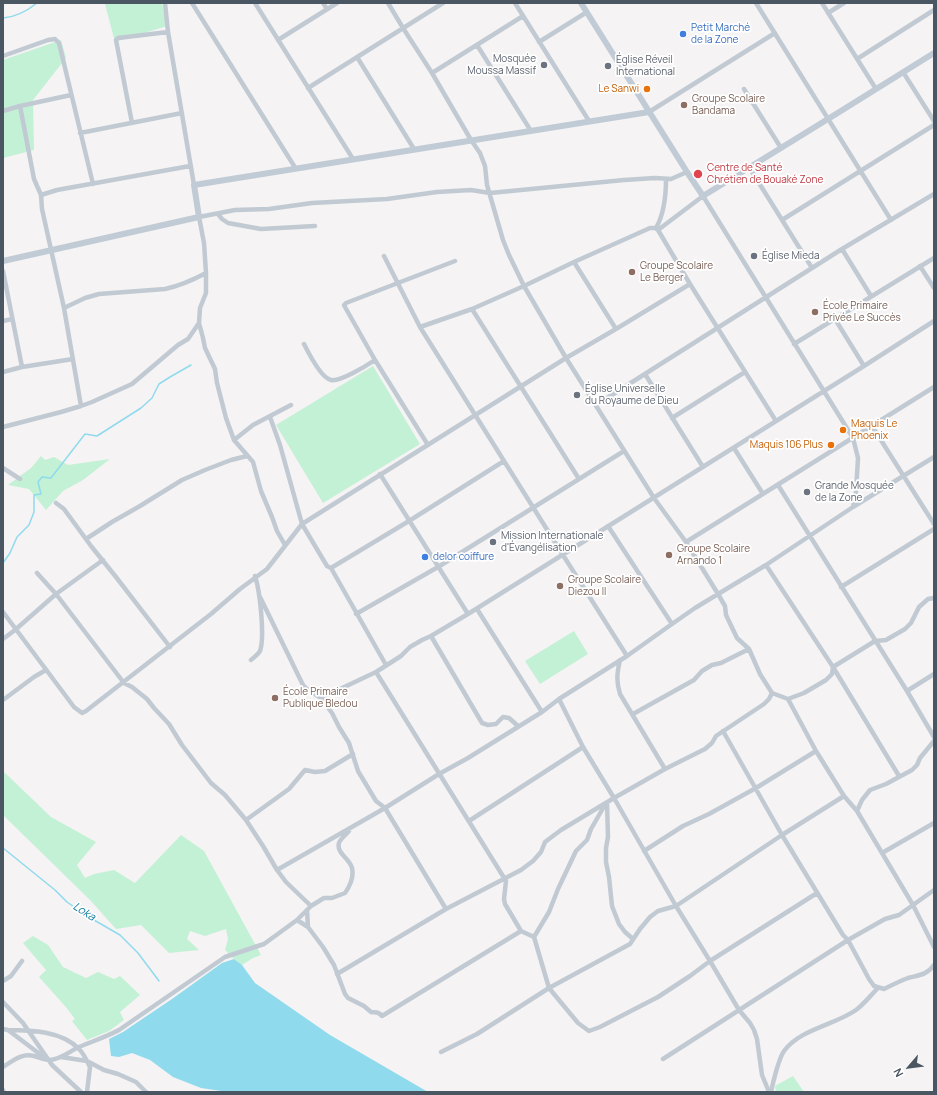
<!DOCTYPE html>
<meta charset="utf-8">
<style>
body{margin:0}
#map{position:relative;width:937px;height:1095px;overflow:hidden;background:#f5f3f3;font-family:Manrope,sans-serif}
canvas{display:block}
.frame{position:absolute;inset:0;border:4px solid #4a5661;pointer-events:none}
.north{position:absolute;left:889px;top:1047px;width:40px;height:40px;-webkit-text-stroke:3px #fff;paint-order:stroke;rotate:242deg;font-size:11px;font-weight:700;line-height:16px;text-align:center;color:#4a5661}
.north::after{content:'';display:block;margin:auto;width:14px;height:18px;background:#4a5661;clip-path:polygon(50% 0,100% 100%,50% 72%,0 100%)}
</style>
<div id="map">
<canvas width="937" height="1095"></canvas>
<div class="frame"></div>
<div class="north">N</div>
</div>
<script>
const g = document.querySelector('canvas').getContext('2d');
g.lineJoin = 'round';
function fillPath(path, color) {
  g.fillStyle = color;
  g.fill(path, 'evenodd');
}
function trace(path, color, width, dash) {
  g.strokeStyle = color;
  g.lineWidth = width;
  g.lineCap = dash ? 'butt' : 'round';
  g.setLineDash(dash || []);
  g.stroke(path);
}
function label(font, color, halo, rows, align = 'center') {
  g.font = font + ' Manrope,sans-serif';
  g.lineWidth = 3.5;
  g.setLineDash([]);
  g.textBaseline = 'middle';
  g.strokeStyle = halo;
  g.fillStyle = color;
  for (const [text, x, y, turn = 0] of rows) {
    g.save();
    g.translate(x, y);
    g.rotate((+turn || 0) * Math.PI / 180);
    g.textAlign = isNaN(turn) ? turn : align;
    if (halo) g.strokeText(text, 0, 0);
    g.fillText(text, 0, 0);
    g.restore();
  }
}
fillPath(new Path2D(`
 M 108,3 L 162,3 L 167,26 L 115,42 L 105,4 Z
 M 61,40 L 66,58 L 33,100 L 34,150 L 3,158 L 3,60 Z
 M 373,366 L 420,444 L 323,503 L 276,425 Z
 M 41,456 L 45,460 L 54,457 L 68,465 L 110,459 L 83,480 L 63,491 L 46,510 L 29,489 L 8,485 L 31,468 Z
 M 574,631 L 588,654 L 540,684 L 525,661 Z
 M 3,771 L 51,817 L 96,842 L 77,865 L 85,878 L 94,874 L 114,870 L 135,883 L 181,835 L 204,851 L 261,955 L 253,958 L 242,965 L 234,959 L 225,950 L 228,939 L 226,929 L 205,936 L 190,931 L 187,939 L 199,950 L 169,953 L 141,925 L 116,929 L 91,901 L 3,815 Z
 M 33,936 L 48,945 L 63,967 L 86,978 L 98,972 L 114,979 L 120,976 L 140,995 L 120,1012 L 124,1020 L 109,1031 L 87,1040 L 72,1021 L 75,1019 L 65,1006 L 39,977 L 46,970 L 23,943 Z
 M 793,1076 L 804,1092 L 776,1092 L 775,1086 Z`), '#c3f1d5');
fillPath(new Path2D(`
 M 234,959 L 242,965 L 255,983 L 330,1035 L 428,1092 L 228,1092 L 201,1088 L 173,1077 L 150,1060 L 132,1053 L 119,1057 L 111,1056 L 109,1039 L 123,1032 L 172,999 L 222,963 Z`), '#90daee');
trace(new Path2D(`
 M 3,18 C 16,17 27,11 37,3
 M 3,563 L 10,553 L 17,537 L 29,525 L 34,512 L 34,495 L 41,494 L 38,482 L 42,477 L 51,478 L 85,434 L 97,436 L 141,408 L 152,398 L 159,384 L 170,377 L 191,365
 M 3,848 L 55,890 L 67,902 L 87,916 L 120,935 L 138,953 L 159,981`), '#90daee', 1.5);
trace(new Path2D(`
 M 165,3 L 168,32 L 194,185
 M 192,3 L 296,169
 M 255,3 L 353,159
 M 323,3 L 327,9
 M 388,3 L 403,28 L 432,73 L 471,140 L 480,153 L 485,166 L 487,185 L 503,240 L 509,255 L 524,286 L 566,358 L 654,498 L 686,542 L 718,594 L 725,606 L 726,615 L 737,638 L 749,649 L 760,674 L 772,693 L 788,699 L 804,693 L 826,680 L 832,674 L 833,667 L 875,641 L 886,640 L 905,629 L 911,623 L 919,607 L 928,599 L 934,598
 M 515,3 L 589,121
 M 756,3 L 891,220
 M 822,3 L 876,89
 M 828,13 L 844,3
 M 278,40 L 337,3
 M 539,42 L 587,12
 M 477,45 L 531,131
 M 3,56 L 48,40 L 55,39 L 59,43 L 93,184
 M 357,57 L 414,149
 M 857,59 L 934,10
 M 903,72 L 934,121
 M 432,73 L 523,16
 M 308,88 L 443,3
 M 744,89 L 781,148
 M 20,106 L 34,179 L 41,195
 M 3,111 L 20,106 L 71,95
 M 649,112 L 775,33
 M 132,123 L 116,40 L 118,38 L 168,32
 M 80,133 L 182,113
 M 749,167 L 812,268
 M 218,214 L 222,219 L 228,223 L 261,229 L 315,226
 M 782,220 L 934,125
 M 656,228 C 664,214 666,196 666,179
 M 658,230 L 703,196 L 853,438 L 858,458 L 856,492 L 853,507
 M 842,249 L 871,296
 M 384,256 L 420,327 L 563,555 L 627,656
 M 574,262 L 616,329
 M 920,266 L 934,288
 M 3,271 L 22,367
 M 64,308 L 85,298 L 99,294 L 165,289 C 179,286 193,280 206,273
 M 472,309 L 579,479
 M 835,319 L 864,366
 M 3,321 L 12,319
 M 420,327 L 472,309 L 524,286 L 574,262 L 650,228 L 655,228 L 658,230 L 690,284 L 776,421
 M 304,344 C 308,352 321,378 331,380 C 340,382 366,366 375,360
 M 794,344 L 934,258
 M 3,372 L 22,367 L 73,359
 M 645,374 L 703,467
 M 596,405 L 842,249 L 934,194
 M 81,406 L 92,402 L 132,384 L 178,345 L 188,339 L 199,323
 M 270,417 L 280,445 L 302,524 L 327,566 L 331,568 L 386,665
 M 672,418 L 745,372
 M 872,426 L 934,524
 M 3,427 L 61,412 L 81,406 L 64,308 L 42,209 L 41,195 L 57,190 L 190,166
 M 234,440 L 253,425 L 291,405
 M 428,445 L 375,360 L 345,307 L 344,305 L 346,303 L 455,261
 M 734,448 L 763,494
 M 3,468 L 20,479
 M 380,474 L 468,614
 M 778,485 L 907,691 L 934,737
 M 56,503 L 64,509 L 91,546 L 116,577 L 170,647
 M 608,526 L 672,624
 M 86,539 L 112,522 L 140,506 L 182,480 L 205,470 L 231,460 L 247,456
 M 686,542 L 934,387
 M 285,545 L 277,531 L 272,517 L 261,491 L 253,462 L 234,440 L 226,418 L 217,383 L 215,369 L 205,348 L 203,338 L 199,323 L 200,308 L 206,293 L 206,273 L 204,243 L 199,217 L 235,210 L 269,209 L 312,203 L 387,199 L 437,192 L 471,190 L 490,193 L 624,180 L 655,178 L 671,179 L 687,172
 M 766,565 L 833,667 L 899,776
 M 331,568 L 409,521 L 504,461
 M 37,573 L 56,594 L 124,683 L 132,687 L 147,699 L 154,708 L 169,724 L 182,745 L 211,783 L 225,795 L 246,820 L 263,846 L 277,870 L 286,882 L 311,906
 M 841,587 L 934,529
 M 260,597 L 303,685 L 307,689 L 321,698 L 332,713 L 339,727 L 349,743 L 358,771 L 376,801 L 385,808 L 446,909
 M 477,609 L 542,712
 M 3,612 L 74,707 L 82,713 L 86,711 L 211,614 L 240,589 L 267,569 L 302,524 L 566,358 L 616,329 L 690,284
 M 356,614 L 438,567 L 624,451
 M 431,636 L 482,723 L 488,725 L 496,724 L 503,717 L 509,718 L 518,726
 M 3,639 L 15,630 L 56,594 L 103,560
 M 251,660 C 254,657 258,655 260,651 C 265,637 260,591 255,576
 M 620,660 C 617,673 616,681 620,694 L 665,769
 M 376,672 L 506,881 L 504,899 L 505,904 L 521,931 L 534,937 L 549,988 L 578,1023 L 589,1031 L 600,1027 L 658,997 L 690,976 L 710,961 L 817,893
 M 907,691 L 934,674
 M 321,698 L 376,672 L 401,656 L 410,647 L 422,640 L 431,636 L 468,614 L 864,366 L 934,321
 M 559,699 L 583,747 L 614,798 L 676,906 L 710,961 L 739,1010 L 750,1023 L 754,1030 L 757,1039 L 762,1075 L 769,1092
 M 788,699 L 816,751 L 844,796 L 857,811 L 913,905 L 934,947
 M 3,700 L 34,677 L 46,670
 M 633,714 L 694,680 L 702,671 L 712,665 L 721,663 L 749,649
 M 723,731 L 782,835 L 843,935 L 848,940 L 869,979 L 874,986 L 884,989 C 892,985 900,981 908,978 C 919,975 927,975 934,965
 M 607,803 L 608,837 L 606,848 L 606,862 L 609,877 L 612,906 L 619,924 L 625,932 L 633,939
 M 857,811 L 862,800 L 870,790 L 886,784 L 912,770 L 917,765 L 920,758 L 934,741
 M 246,820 L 289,789 L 305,770 L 315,772 L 325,771 L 353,754
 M 469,821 L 583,747
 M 644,851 L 683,826 L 709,814 L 756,788 L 816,751
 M 882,853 L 934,823
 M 277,870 L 385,808 L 439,774 L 468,758 L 542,712 L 559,699 L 627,656 L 672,624 L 695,608 L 766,565 L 853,507 L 934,457
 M 307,910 L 308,927
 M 297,920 L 308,927 L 323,947 L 334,965 L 345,994 L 348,998 L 364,1006 L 371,1012 C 376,1013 378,1011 382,1016 L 521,931
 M 534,937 L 549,912 L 558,889 L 576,851 L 587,840 L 591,829 L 606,803
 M 337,974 L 446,909 L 521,870 L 533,861 L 541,852 L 545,842 L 561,830 L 614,798 L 665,769 L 705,749 L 712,743 L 716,736 L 764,704 L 769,699 L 772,693
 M 3,981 L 11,976 L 22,961
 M 3,1002 L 23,1023 L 52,1065 L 81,1092
 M 3,1029 L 8,1030 L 45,1058
 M 8,1030 C 31,1030 62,1031 79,1049 C 84,1054 87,1061 90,1067 L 87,1092
 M 441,1052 L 477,1034 L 549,988 L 630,944 L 640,929 L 650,917 L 658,911 L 676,906 L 782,835 L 844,796
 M 61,1057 L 87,1061 L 104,1070 L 118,1074 L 136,1082 L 146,1092
 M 663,1059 L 848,940 L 885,919 L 899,915 L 934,890
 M 3,1067 C 13,1061 21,1053 34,1056 C 38,1057 44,1060 49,1060 C 60,1060 70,1051 79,1047 C 93,1041 106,1037 119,1030 L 225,957 L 264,944 L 297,920 L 311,906 L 324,898 L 332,898 L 345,893 C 350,886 354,877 352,868 C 350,859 336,853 339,843 C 340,839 346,835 349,831
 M 3,1090 L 4,1092
 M 771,1092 C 773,1082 779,1058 784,1051 C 800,1029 835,1025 856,1010 C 864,1004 871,995 878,988`), '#c1cad2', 4.5);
trace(new Path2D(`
 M 581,3 L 687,172 L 703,196 L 828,119 L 934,53
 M 3,261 L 199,217 L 194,185 L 649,112`), '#c1cbd6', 6);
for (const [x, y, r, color] of [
 [683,34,4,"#3f7fe0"],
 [544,65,4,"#6b7280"],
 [608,66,4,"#6b7280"],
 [647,89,4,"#e8710a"],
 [684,105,4,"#8d6e63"],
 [698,174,5,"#e0444e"],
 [754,256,4,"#6b7280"],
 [632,272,4,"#8d6e63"],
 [815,312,4,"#8d6e63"],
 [577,395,4,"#6b7280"],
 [843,430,4,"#e8710a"],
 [831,445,4,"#e8710a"],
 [807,492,4,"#6b7280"],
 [493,542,4,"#6b7280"],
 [669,555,4,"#8d6e63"],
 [425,557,4,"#3f7fe0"],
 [560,586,4,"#8d6e63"],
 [275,698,4,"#8d6e63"]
]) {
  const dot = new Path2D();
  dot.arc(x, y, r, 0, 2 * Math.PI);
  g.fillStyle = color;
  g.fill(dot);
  trace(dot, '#fff', 1.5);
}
label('10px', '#366cbe', '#fff', [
 ["Petit Marché",691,28],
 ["de la Zone",691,40],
 ["delor coiffure",433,557]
], 'left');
label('10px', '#5b616d', '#fff', [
 ["Mosquée",536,59,"right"],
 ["Moussa Massif",536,71,"right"],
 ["Église Réveil",616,60],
 ["International",616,72],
 ["Église Mieda",762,256],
 ["Église Universelle",585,389],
 ["du Royaume de Dieu",585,401],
 ["Grande Mosquée",815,486],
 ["de la Zone",815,498],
 ["Mission Internationale",501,536],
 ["d'Évangélisation",501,548]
], 'left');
label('10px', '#c56008', '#fff', [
 ["Le Sanwi",639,89],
 ["Maquis Le",851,424,"left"],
 ["Phoenix",851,436,"left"],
 ["Maquis 106 Plus",823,445]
], 'right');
label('10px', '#785e54', '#fff', [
 ["Groupe Scolaire",692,99],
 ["Bandama",692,111],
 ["Groupe Scolaire",640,266],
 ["Le Berger",640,278],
 ["École Primaire",823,306],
 ["Privée Le Succès",823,318],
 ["Groupe Scolaire",677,549],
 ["Arnando 1",677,561],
 ["Groupe Scolaire",568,580],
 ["Diezou II",568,592],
 ["École Primaire",283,692],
 ["Publique Bledou",283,704]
], 'left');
label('10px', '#be3a42', '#fff', [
 ["Centre de Santé",707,168],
 ["Chrétien de Bouaké Zone",707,180]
], 'left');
label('italic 11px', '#0c7c9b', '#fff', [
 ["Loka",84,912,32]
]);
</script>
